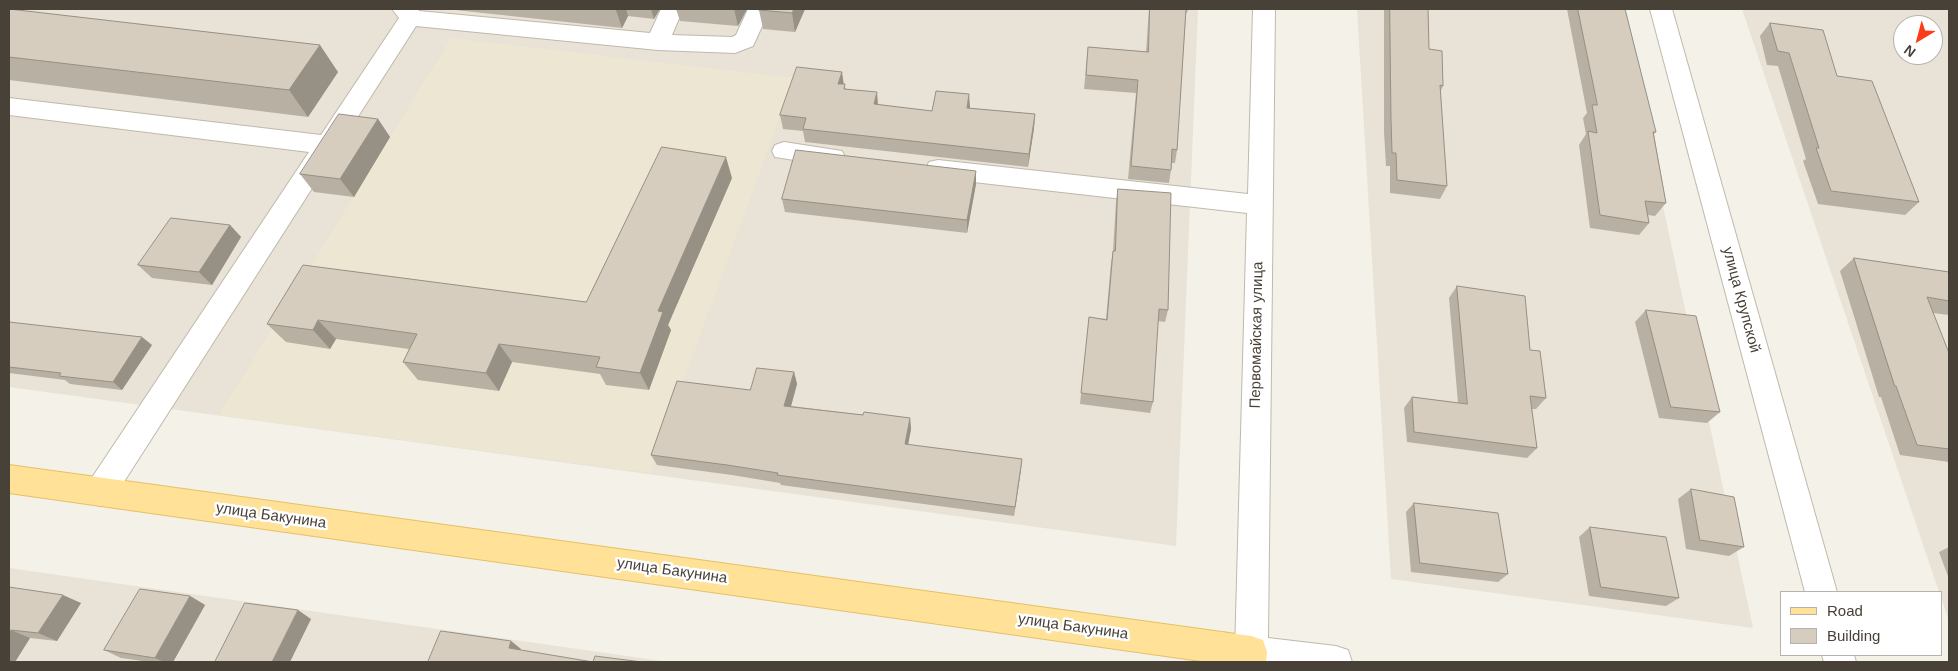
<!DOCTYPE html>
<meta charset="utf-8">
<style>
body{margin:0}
#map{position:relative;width:1958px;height:671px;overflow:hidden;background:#f4f1e8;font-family:Helvetica,sans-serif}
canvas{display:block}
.frame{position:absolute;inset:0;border:10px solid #484137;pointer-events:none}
.legend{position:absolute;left:1780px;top:591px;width:162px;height:65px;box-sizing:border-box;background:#fff;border:1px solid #b6b3af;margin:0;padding:6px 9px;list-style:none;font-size:15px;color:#484137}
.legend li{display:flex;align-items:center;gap:10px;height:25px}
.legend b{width:25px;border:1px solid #b6b3af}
.north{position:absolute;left:1893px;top:15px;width:50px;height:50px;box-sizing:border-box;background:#fff;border:1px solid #b6b3af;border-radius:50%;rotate:217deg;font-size:14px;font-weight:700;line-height:20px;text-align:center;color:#484137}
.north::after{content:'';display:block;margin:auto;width:18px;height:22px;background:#fb3c18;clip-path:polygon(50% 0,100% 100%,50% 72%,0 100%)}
</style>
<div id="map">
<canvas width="1958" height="671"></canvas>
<div class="frame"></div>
<ul class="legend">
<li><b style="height:6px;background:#ffe297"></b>Road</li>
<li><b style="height:14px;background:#d6cdbe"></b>Building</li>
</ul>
<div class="north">N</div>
</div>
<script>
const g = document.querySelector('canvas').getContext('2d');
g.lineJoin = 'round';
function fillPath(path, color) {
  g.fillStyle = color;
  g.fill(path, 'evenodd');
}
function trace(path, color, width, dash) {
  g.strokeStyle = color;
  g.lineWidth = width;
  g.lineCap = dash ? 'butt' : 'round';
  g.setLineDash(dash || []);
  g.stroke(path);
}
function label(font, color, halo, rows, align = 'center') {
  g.font = font + ' Helvetica,sans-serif';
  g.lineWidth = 5;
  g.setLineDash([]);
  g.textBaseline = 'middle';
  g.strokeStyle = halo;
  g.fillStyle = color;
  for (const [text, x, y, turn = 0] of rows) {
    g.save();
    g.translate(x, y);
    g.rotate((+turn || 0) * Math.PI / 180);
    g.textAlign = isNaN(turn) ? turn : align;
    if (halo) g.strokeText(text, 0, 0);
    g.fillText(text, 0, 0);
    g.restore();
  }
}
fillPath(new Path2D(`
 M 9,9 L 1198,9 L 1176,546 L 9,387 Z
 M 1357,9 L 1621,9 L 1753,628 L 1391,579 Z
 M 1742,9 L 1949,9 L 1949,622 L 1942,600 L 1942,592 L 1939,592 ZM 1903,25 L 1933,25 L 1933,55 L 1903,55 Z
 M 9,568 L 669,662 L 9,662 Z`), '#e8e3d6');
fillPath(new Path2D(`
 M 451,38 L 794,78 L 650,473 L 219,415 Z`), '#ede6d2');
const minor = new Path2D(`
 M 392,9 L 418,9 L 419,11 L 650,33 L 661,9 L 683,9 L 672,35 L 732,37 L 736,35 L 748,9 L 770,9 L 753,46 L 735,53 L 658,50 L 416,26 L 111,502 L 100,506 L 89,502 L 85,492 L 89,482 L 309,152 L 9,115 L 9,98 L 321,135 L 399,18 Z
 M 1253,9 L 1275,9 L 1268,638 L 1336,646 L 1348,650 L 1352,662 L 1239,662 L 1235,652 L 1247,213 L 938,178 L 929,176 L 926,169 L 929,162 L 938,160 L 1248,194 Z
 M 1650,9 L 1672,9 L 1837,592 L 1805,592 Z
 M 784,142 L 842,151 L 845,157 L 842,163 L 833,166 L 775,157 L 772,151 L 775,145 Z
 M 1822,655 L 1854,655 L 1856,662 L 1824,662 Z`);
const major = new Path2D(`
 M 9,465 L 1251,636 L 1263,640 L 1267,652 L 1266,662 L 1208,662 L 9,493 Z`);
trace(minor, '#c0b9ab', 2);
trace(major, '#e5c066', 2);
fillPath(minor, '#fff');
fillPath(major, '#ffe297');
fillPath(new Path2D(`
 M 9,9 L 338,72 L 308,117 L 9,80 Z
 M 446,9 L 660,9 L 654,19 L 628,16 L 622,28 Z
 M 676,9 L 747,9 L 738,26 L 680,21 Z
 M 760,9 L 805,9 L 795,32 L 763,29 L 759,10 Z
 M 1149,9 L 1188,9 L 1187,13 L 1186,13 L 1177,150 L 1175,163 L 1172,163 L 1171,170 L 1169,183 L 1128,179 L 1136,93 L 1084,89 L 1088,47 L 1146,52 Z
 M 1384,9 L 1428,9 L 1429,49 L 1443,86 L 1440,92 L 1447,186 L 1440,199 L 1390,193 L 1390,166 L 1386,166 L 1384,132 Z
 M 1567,9 L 1625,9 L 1656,132 L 1654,134 L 1666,203 L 1655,216 L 1648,215 L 1649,223 L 1639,235 L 1590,228 L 1579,145 L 1586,134 L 1583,118 L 1587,113 Z
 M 1770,23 L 1837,76 L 1919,202 L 1905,215 L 1818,204 L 1803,161 L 1806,159 L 1778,66 L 1767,65 L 1760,36 Z
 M 843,84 L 846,89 L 878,105 L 932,111 L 969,108 L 1035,114 L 1034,128 L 1028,167 L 805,142 L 803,131 L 783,129 L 780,115 Z
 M 378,119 L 390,137 L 354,197 L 314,192 L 300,174 Z
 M 976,171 L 976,184 L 967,233 L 785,212 L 782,199 Z
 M 732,178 L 668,325 L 671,330 L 649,390 L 606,385 L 600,374 L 512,362 L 499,391 L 418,380 L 403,362 L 409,349 L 336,339 L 330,349 L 286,342 L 267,324 L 586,302 Z
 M 1118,189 L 1168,310 L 1165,322 L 1158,321 L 1153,402 L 1150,413 L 1080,404 L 1089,317 L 1106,319 L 1111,263 L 1113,251 L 1116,202 Z
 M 230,225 L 241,237 L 212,285 L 152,278 L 138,265 Z
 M 1854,258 L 1949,272 L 1949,315 L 1933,313 L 1949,353 L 1949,462 L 1900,455 L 1881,397 L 1879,397 L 1840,271 Z
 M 1457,286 L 1530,350 L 1546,398 L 1536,409 L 1532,409 L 1537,448 L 1527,458 L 1407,442 L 1404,408 L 1412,397 L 1458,403 L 1449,298 Z
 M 1646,310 L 1720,412 L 1707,423 L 1659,418 L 1635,322 Z
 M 9,322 L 152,345 L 122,390 L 70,384 L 65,380 L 9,373 Z
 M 794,372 L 797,384 L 791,406 L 863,415 L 910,418 L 911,429 L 908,445 L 1022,459 L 1014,516 L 781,485 L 780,483 L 732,475 L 657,465 L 651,455 L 750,390 Z
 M 1691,489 L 1744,547 L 1729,556 L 1686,549 L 1678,499 Z
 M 1414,503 L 1508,574 L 1498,582 L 1411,572 L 1406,512 Z
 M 1590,527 L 1679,598 L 1666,606 L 1589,596 L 1579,537 Z
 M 1949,547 L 1949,579 L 1939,552 Z
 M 9,587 L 81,603 L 57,641 L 30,638 L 15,662 L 9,662 Z
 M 190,596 L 205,605 L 173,662 L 150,662 L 121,658 L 104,650 Z`), '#b8b0a3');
fillPath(new Path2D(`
 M 616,9 L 626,9 L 628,16 L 622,28 L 616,10 Z
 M 651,9 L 660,9 L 654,19 Z
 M 734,9 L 747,9 L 738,26 Z
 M 794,9 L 805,9 L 795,32 L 792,13 Z
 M 320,45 L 338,72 L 308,117 L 289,90 Z
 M 842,72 L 844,86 L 838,84 Z
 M 877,92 L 878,105 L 874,104 Z
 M 969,94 L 970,107 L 967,122 L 967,108 Z
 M 1035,114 L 1034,128 L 1028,167 L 1029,154 Z
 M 378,119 L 390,137 L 354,197 L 340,179 Z
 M 726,157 L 732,178 L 668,325 L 671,330 L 649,390 L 640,373 L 658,311 Z
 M 976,171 L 976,184 L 967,233 L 967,220 Z
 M 230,225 L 241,237 L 212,285 L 199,272 Z
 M 318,320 L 336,339 L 330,349 L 313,330 Z
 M 142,337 L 152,345 L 122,390 L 113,382 Z
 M 499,344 L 512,362 L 499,391 L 486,373 Z
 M 794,372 L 797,384 L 788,417 L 784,406 Z
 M 910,418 L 911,429 L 906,455 L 905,444 Z
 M 1022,459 L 1021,470 L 1014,516 L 1015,507 Z
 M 63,595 L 81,603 L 57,641 L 38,633 Z
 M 190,596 L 205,605 L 173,662 L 164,662 L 155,658 Z
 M 298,610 L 311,619 L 290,662 L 272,662 Z
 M 11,630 L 30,638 L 15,662 L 9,662 L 9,634 Z
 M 511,641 L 521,649 L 518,655 L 509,648 Z`), '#969085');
const building = new Path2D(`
 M 9,9 L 320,45 L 289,90 L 9,57 Z
 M 760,9 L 794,9 L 792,13 L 759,10 Z
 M 1150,9 L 1186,9 L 1177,150 L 1172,149 L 1171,170 L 1131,166 L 1138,80 L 1086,75 L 1088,47 L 1148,52 Z
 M 1390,9 L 1428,9 L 1429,49 L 1442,51 L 1443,86 L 1440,85 L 1447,186 L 1397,180 L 1396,153 L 1392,153 L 1391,119 Z
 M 1578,9 L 1625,9 L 1656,132 L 1653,132 L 1666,203 L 1645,201 L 1649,223 L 1600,215 L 1588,131 L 1597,133 L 1592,105 L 1597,105 Z
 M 1770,23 L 1823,30 L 1837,76 L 1872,81 L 1919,202 L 1831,191 L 1816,148 L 1819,148 L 1789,53 L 1778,51 Z
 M 797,67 L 842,72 L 838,84 L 845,84 L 844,89 L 877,92 L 874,104 L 932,111 L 936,91 L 969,94 L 967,108 L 1035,114 L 1029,154 L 803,129 L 806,118 L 780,115 Z
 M 339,114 L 378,119 L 340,179 L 300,174 Z
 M 662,147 L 726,157 L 658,311 L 663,312 L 640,373 L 596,367 L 600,357 L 499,344 L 486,373 L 403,362 L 417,334 L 318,320 L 313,330 L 267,324 L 303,265 L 586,302 Z
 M 796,150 L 976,171 L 967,220 L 782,199 Z
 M 1118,189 L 1171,193 L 1168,310 L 1159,309 L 1153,402 L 1081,393 L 1089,317 L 1107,320 L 1113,251 L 1115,251 Z
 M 171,218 L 230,225 L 199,272 L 138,265 Z
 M 1854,258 L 1949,272 L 1949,301 L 1927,297 L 1949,353 L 1949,449 L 1917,445 L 1896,386 L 1895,386 Z
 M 1457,286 L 1525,296 L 1530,350 L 1540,351 L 1546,398 L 1530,396 L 1537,448 L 1414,432 L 1412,397 L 1467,404 Z
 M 1646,310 L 1696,316 L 1720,412 L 1671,407 Z
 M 9,322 L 142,337 L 113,382 L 59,376 L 61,373 L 9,367 Z
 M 757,368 L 794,372 L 784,406 L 863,415 L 864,412 L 910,418 L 905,444 L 1022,459 L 1015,507 L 777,475 L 778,473 L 727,465 L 651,455 L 677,381 L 750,390 Z
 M 1691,489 L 1734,497 L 1744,547 L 1700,540 Z
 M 1414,503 L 1498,513 L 1508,574 L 1420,563 Z
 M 1590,527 L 1666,537 L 1679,598 L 1601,587 Z
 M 9,587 L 63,595 L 38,633 L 11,630 L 9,634 Z
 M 140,589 L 190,596 L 155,658 L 104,650 Z
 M 245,603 L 298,610 L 272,662 L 215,662 Z
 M 441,631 L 511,641 L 509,648 L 593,662 L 595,656 L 642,662 L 428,662 Z`);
fillPath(building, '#d6cdbe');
trace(building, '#969085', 1);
label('15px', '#484137', '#fff', [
 ["улица Крупской",1741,300,75],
 ["Первомайская улица",1257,335,-89],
 ["улица Бакунина",271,516,8],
 ["улица Бакунина",672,571,8],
 ["улица Бакунина",1073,627,8]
]);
</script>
